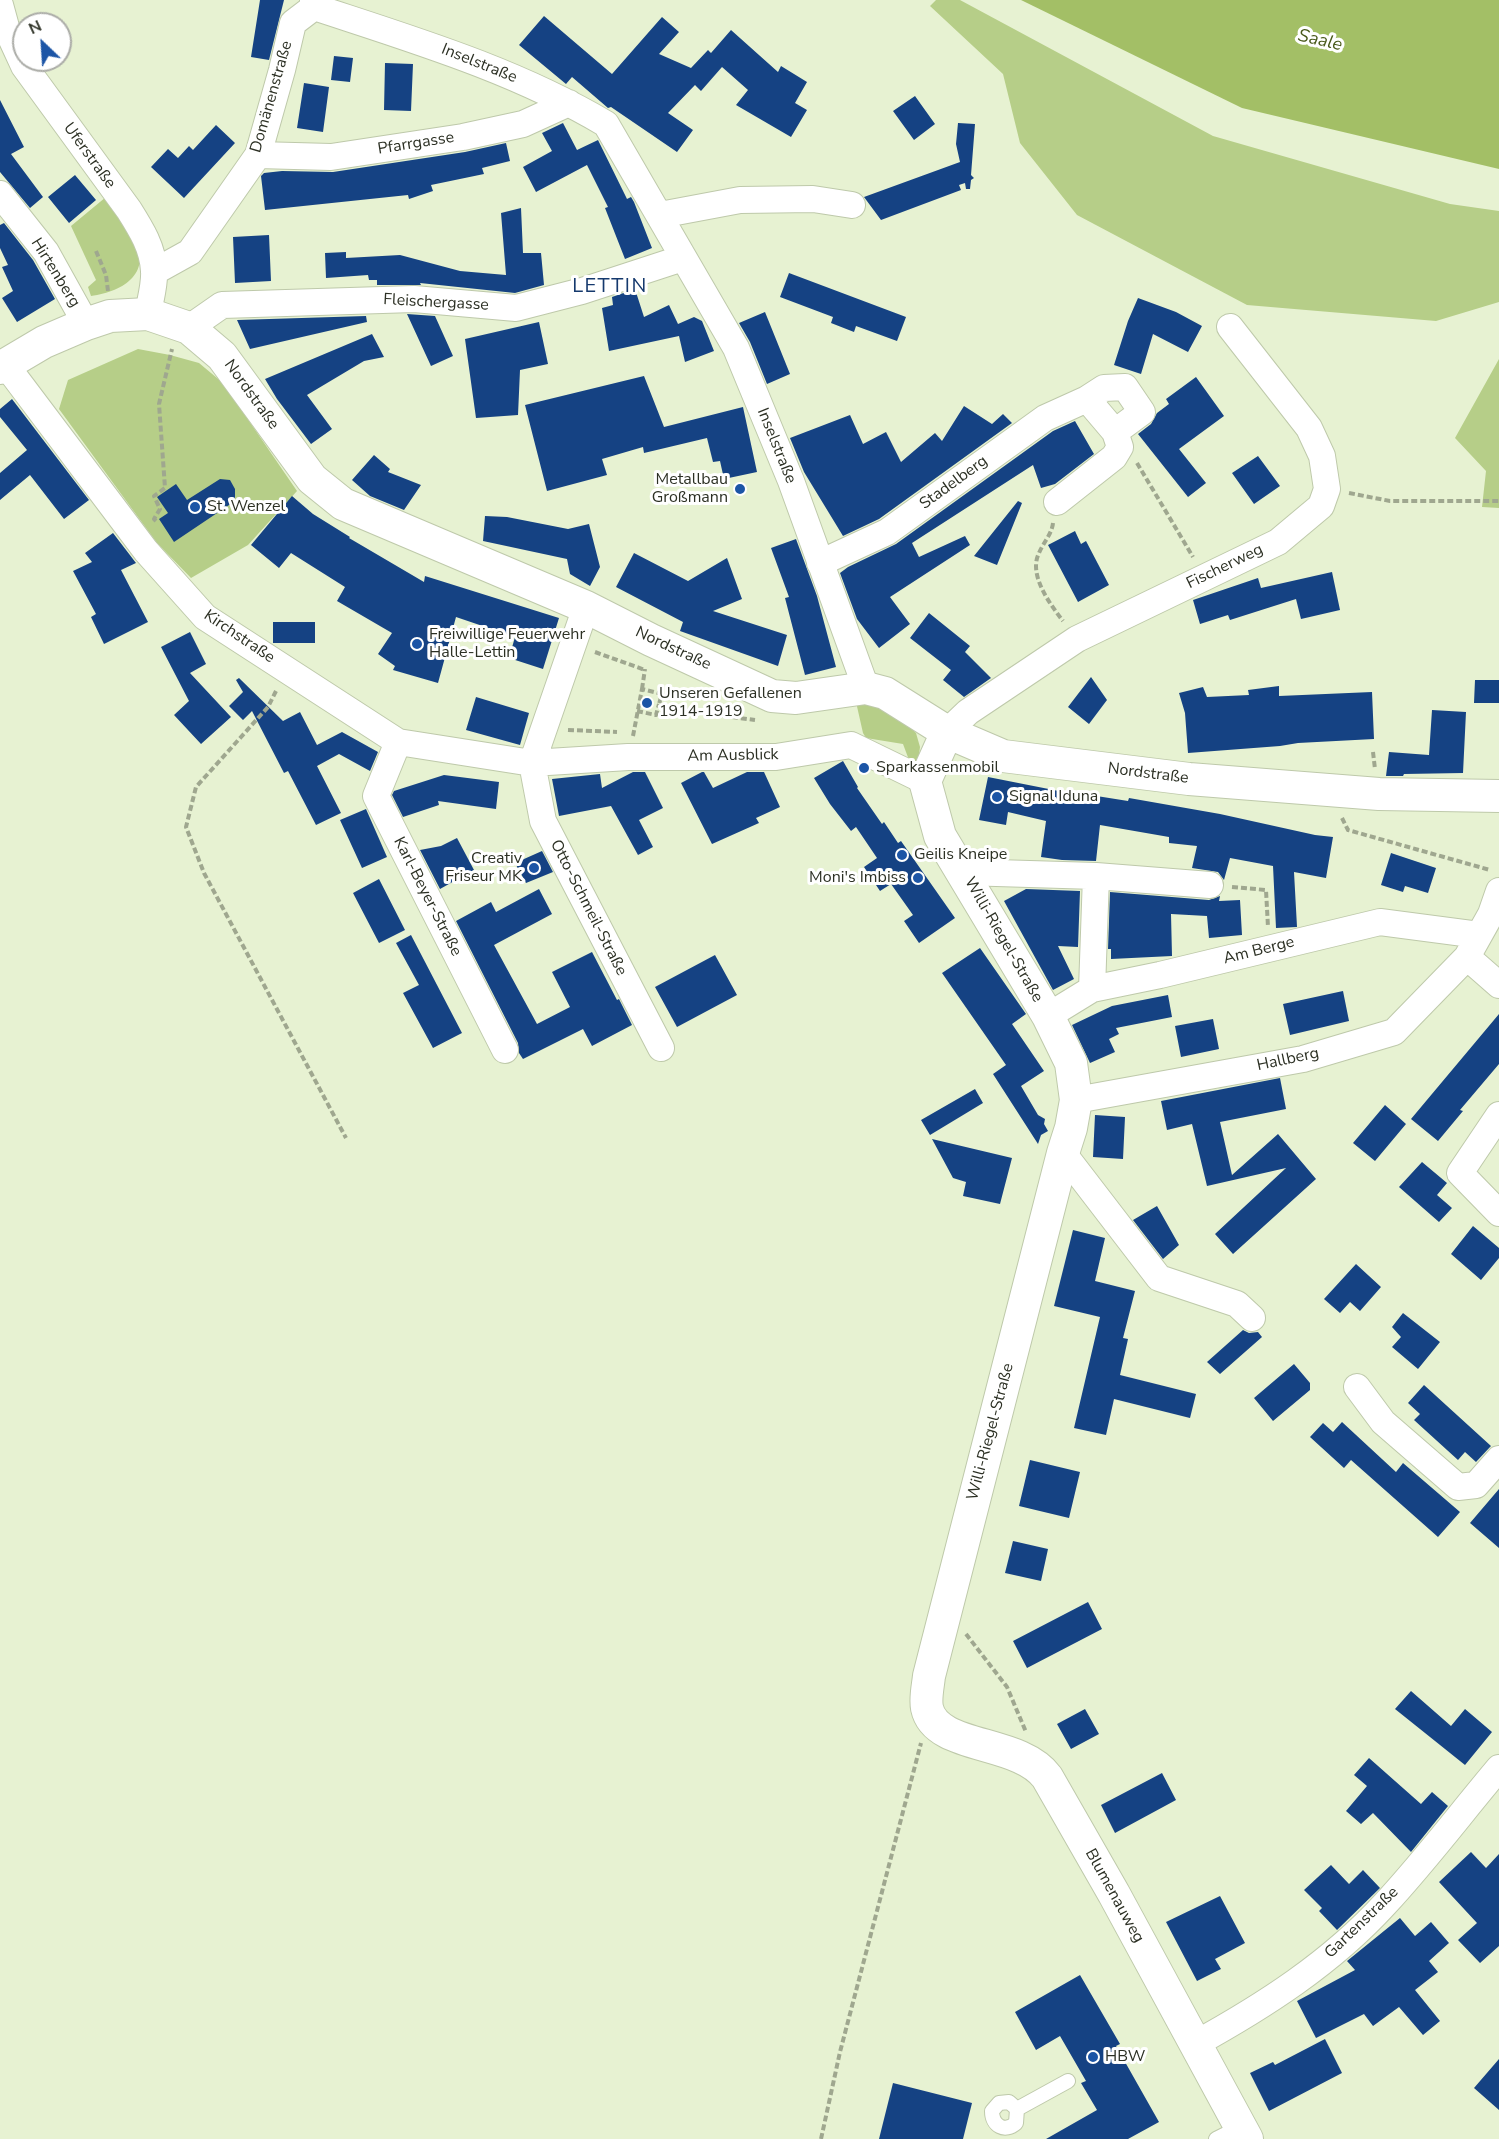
<!DOCTYPE html>
<meta charset="utf-8">
<style>
body{margin:0}
#map{position:relative;width:1499px;height:2139px;overflow:hidden;background:#e7f2d2;font-family:"Nunito Sans",sans-serif}
canvas{display:block}
.north{position:absolute;left:12px;top:12px;width:60px;height:60px;box-sizing:border-box;background:#fff;border:2px solid #abaca7;border-radius:50%;rotate:335deg;font-size:16px;font-weight:700;line-height:24px;text-align:center;color:#2c3024}
.north::after{content:'';display:block;margin:auto;width:21px;height:27px;background:#1c55a6;clip-path:polygon(50% 0,100% 100%,50% 72%,0 100%)}
</style>
<div id="map">
<canvas width="1499" height="2139"></canvas>
<div class="north">N</div>
</div>
<script>
const g = document.querySelector('canvas').getContext('2d');
g.lineJoin = 'round';
function fillPath(path, color) {
  g.fillStyle = color;
  g.fill(path, 'evenodd');
}
function trace(path, color, width, dash) {
  g.strokeStyle = color;
  g.lineWidth = width;
  g.lineCap = dash ? 'butt' : 'round';
  g.setLineDash(dash || []);
  g.stroke(path);
}
function label(font, color, halo, rows, align = 'center') {
  g.font = font + ' "Nunito Sans",sans-serif';
  g.lineWidth = 6;
  g.setLineDash([]);
  g.textBaseline = 'middle';
  g.strokeStyle = halo;
  g.fillStyle = color;
  for (const [text, x, y, turn = 0] of rows) {
    g.save();
    g.translate(x, y);
    g.rotate((+turn || 0) * Math.PI / 180);
    g.textAlign = isNaN(turn) ? turn : align;
    if (halo) g.strokeText(text, 0, 0);
    g.fillText(text, 0, 0);
    g.restore();
  }
}
fillPath(new Path2D(`
 M 936,0 L 960,0 L 1213,136 L 1450,204 L 1499,211 L 1499,302 L 1436,321 L 1247,305 L 1077,215 L 1020,143 L 1003,74 L 930,6 Z
 M 106,197 C 115,209 127,221 134,234 C 153,273 125,291 91,296 L 88,287 L 96,280 L 71,226 Z
 M 138,349 L 170,355 L 199,363 L 223,383 L 297,491 L 248,545 L 191,578 L 157,543 L 59,409 L 68,380 Z
 M 1499,359 L 1499,508 L 1482,507 L 1486,471 L 1455,438 Z
 M 856,702 L 873,703 L 906,723 L 916,733 L 920,747 L 918,762 L 909,760 L 903,744 L 866,738 L 863,733 Z`), '#b6ce88');
fillPath(new Path2D(`
 M 1021,0 L 1499,0 L 1499,169 L 1242,108 Z`), '#a3bf66');
fillPath(new Path2D(`
 M 260,0 L 284,0 L 269,60 L 251,57 Z
 M 544,16 L 612,74 L 662,17 L 679,32 L 659,54 L 691,68 L 708,50 L 711,53 L 731,30 L 778,72 L 781,66 L 807,82 L 795,103 L 807,110 L 791,137 L 736,105 L 748,90 L 722,67 L 701,91 L 695,85 L 668,113 L 693,130 L 677,152 L 611,107 L 608,108 L 572,77 L 566,84 L 519,45 Z
 M 334,56 L 353,58 L 350,82 L 331,80 Z
 M 385,63 L 413,64 L 411,111 L 384,110 Z
 M 304,83 L 329,87 L 323,132 L 297,128 Z
 M 915,96 L 935,124 L 914,140 L 893,111 Z
 M 0,100 L 24,147 L 11,154 L 43,197 L 30,208 L 0,172 Z
 M 563,123 L 577,150 L 598,140 L 627,199 L 631,197 L 634,202 L 652,248 L 625,259 L 605,208 L 608,207 L 587,165 L 536,192 L 523,167 L 552,151 L 542,133 Z
 M 958,123 L 975,124 L 971,175 L 974,178 L 971,180 L 970,189 L 966,189 L 965,183 L 959,185 L 961,190 L 881,220 L 864,197 L 960,162 L 956,144 Z
 M 216,125 L 235,143 L 184,198 L 151,167 L 168,149 L 178,158 L 189,146 L 193,150 Z
 M 506,143 L 510,161 L 482,168 L 484,174 L 431,185 L 433,191 L 409,199 L 408,195 L 265,210 L 261,176 L 264,173 L 282,171 L 333,172 L 465,152 Z
 M 75,175 L 96,200 L 69,223 L 48,197 Z
 M 521,208 L 523,253 L 541,253 L 544,285 L 515,293 L 420,283 L 421,285 L 377,285 L 377,280 L 369,280 L 368,275 L 326,278 L 325,253 L 346,252 L 346,258 L 400,255 L 460,271 L 506,275 L 501,213 Z
 M 4,223 L 33,260 L 55,299 L 17,322 L 2,298 L 13,291 L 2,267 L 8,265 L 0,248 L 0,225 Z
 M 269,235 L 271,281 L 235,283 L 233,237 Z
 M 789,273 L 906,317 L 897,341 L 856,326 L 854,332 L 831,323 L 833,317 L 780,297 Z
 M 635,289 L 644,317 L 669,305 L 678,324 L 694,317 L 702,321 L 714,351 L 685,362 L 679,336 L 609,351 L 602,308 L 613,305 L 612,297 Z
 M 1138,298 L 1176,312 L 1202,326 L 1188,352 L 1153,334 L 1141,374 L 1114,365 L 1128,321 Z
 M 765,312 L 790,374 L 767,384 L 750,342 L 739,323 Z
 M 407,314 L 435,316 L 453,356 L 431,366 Z
 M 366,316 L 367,322 L 250,349 L 237,320 Z
 M 539,322 L 548,364 L 520,370 L 518,415 L 476,418 L 465,339 Z
 M 372,334 L 384,357 L 364,361 L 307,395 L 332,429 L 311,444 L 277,399 L 265,379 Z
 M 644,376 L 664,427 L 743,407 L 757,472 L 724,479 L 720,461 L 713,462 L 707,438 L 644,453 L 643,447 L 602,459 L 607,475 L 547,491 L 525,405 Z
 M 1196,377 L 1224,416 L 1179,449 L 1206,483 L 1188,497 L 1138,434 L 1151,424 L 1157,413 L 1169,404 L 1166,399 Z
 M 12,399 L 89,500 L 64,519 L 30,475 L 0,500 L 0,473 L 27,450 L 0,417 L 0,409 Z
 M 964,406 L 992,424 L 1003,414 L 1012,423 L 879,519 L 843,536 L 804,472 L 790,438 L 850,415 L 863,444 L 886,432 L 901,462 L 935,433 L 942,441 Z
 M 1075,421 L 1094,454 L 1055,484 L 1041,488 L 1033,465 L 912,543 L 919,557 L 965,536 L 970,545 L 890,597 L 910,624 L 879,648 L 857,619 L 840,573 L 848,567 L 896,544 L 1053,431 Z
 M 374,455 L 390,469 L 388,472 L 421,485 L 404,510 L 370,496 L 352,480 Z
 M 1258,456 L 1280,486 L 1254,504 L 1232,473 Z
 M 220,479 L 230,480 L 235,489 L 235,501 L 174,542 L 159,519 L 168,513 L 157,497 L 176,484 L 187,500 Z
 M 292,496 L 313,514 L 350,537 L 349,538 L 424,582 L 425,576 L 559,618 L 543,669 L 509,658 L 515,637 L 456,617 L 438,683 L 393,670 L 395,666 L 378,654 L 392,633 L 337,601 L 345,587 L 291,553 L 279,568 L 251,545 Z
 M 1018,501 L 1022,503 L 997,565 L 974,556 Z
 M 485,516 L 507,517 L 568,529 L 589,524 L 600,567 L 590,586 L 570,574 L 567,559 L 483,541 Z
 M 1075,531 L 1081,544 L 1086,541 L 1109,585 L 1078,602 L 1048,545 Z
 M 113,533 L 136,563 L 121,570 L 148,622 L 104,644 L 91,617 L 96,614 L 73,571 L 92,562 L 85,553 Z
 M 796,539 L 817,596 L 836,667 L 805,675 L 785,598 L 789,597 L 771,548 Z
 M 634,553 L 688,581 L 727,558 L 742,599 L 713,611 L 787,635 L 778,666 L 680,631 L 683,622 L 616,587 Z
 M 1332,572 L 1340,610 L 1301,619 L 1296,599 L 1230,620 L 1228,615 L 1200,624 L 1193,600 L 1258,578 L 1261,588 Z
 M 929,613 L 970,646 L 965,652 L 991,678 L 964,697 L 943,680 L 951,670 L 910,638 Z
 M 273,622 L 315,622 L 315,643 L 273,643 Z
 M 190,632 L 206,664 L 190,673 L 231,717 L 201,744 L 174,715 L 189,701 L 161,647 Z
 M 1091,677 L 1107,700 L 1089,724 L 1068,707 Z
 M 239,678 L 283,721 L 300,712 L 317,745 L 342,732 L 378,752 L 370,771 L 339,754 L 317,766 L 341,813 L 316,825 L 288,771 L 284,773 L 252,711 L 243,720 L 229,706 L 243,692 L 236,680 Z
 M 1475,680 L 1499,680 L 1499,703 L 1474,703 Z
 M 1279,686 L 1279,696 L 1372,692 L 1374,739 L 1298,743 L 1280,746 L 1188,753 L 1185,713 L 1179,693 L 1203,687 L 1207,697 L 1249,695 L 1248,690 Z
 M 476,697 L 529,713 L 520,745 L 466,730 Z
 M 1432,710 L 1466,712 L 1463,773 L 1404,774 L 1403,776 L 1386,776 L 1389,752 L 1429,755 Z
 M 843,761 L 858,787 L 857,788 L 882,824 L 884,822 L 898,843 L 901,841 L 955,918 L 919,943 L 904,921 L 913,915 L 891,884 L 880,891 L 864,867 L 877,858 L 856,827 L 851,831 L 830,804 L 814,778 Z
 M 633,772 L 645,772 L 663,808 L 639,820 L 653,847 L 638,855 L 611,806 L 559,816 L 552,779 L 600,774 L 602,788 Z
 M 702,772 L 704,772 L 713,788 L 747,772 L 764,772 L 780,807 L 756,818 L 759,823 L 712,844 L 681,783 Z
 M 444,775 L 499,782 L 496,809 L 438,801 L 439,805 L 403,817 L 392,795 L 394,791 Z
 M 988,777 L 1084,796 L 1084,794 L 1128,801 L 1129,798 L 1220,814 L 1315,835 L 1333,837 L 1326,878 L 1294,872 L 1297,927 L 1276,928 L 1273,866 L 1230,858 L 1224,880 L 1218,872 L 1192,868 L 1197,846 L 1169,843 L 1169,837 L 1100,825 L 1096,861 L 1062,860 L 1041,857 L 1046,821 L 1008,812 L 1006,825 L 979,820 Z
 M 366,809 L 387,857 L 362,868 L 340,820 Z
 M 457,838 L 474,870 L 440,889 L 420,850 L 441,846 Z
 M 542,851 L 553,872 L 526,883 L 515,863 Z
 M 1391,853 L 1436,868 L 1428,893 L 1405,886 L 1403,892 L 1381,885 Z
 M 379,879 L 405,930 L 379,943 L 353,893 Z
 M 539,889 L 552,914 L 494,945 L 537,1024 L 570,1007 L 552,972 L 592,952 L 617,1000 L 619,999 L 632,1025 L 592,1046 L 583,1029 L 523,1059 L 519,1053 L 518,1043 L 456,921 L 491,902 L 496,912 Z
 M 1026,889 L 1080,891 L 1078,947 L 1058,946 L 1074,979 L 1053,990 L 1004,901 Z
 M 1110,892 L 1209,900 L 1220,896 L 1219,901 L 1240,900 L 1242,935 L 1209,938 L 1207,916 L 1171,914 L 1172,956 L 1111,959 L 1111,949 L 1108,949 Z
 M 411,935 L 462,1033 L 433,1048 L 403,993 L 419,985 L 396,943 Z
 M 980,948 L 1026,1014 L 1012,1024 L 1044,1071 L 1021,1086 L 1038,1115 L 1045,1119 L 1044,1124 L 1048,1131 L 1041,1135 L 1038,1144 L 993,1074 L 1006,1065 L 942,973 Z
 M 715,955 L 737,995 L 677,1027 L 655,987 Z
 M 1343,991 L 1349,1021 L 1290,1035 L 1283,1004 Z
 M 1168,995 L 1172,1017 L 1116,1028 L 1119,1034 L 1109,1039 L 1115,1052 L 1090,1063 L 1072,1025 L 1112,1006 Z
 M 1499,1014 L 1499,1064 L 1460,1110 L 1463,1111 L 1438,1141 L 1411,1119 Z
 M 1213,1019 L 1219,1049 L 1181,1057 L 1175,1026 Z
 M 1280,1078 L 1286,1109 L 1220,1122 L 1232,1175 L 1278,1134 L 1316,1179 L 1233,1254 L 1215,1234 L 1286,1168 L 1207,1186 L 1192,1124 L 1167,1130 L 1161,1101 Z
 M 975,1089 L 983,1103 L 930,1135 L 921,1120 Z
 M 1385,1105 L 1406,1124 L 1375,1161 L 1353,1143 Z
 M 1095,1115 L 1125,1117 L 1123,1159 L 1093,1157 Z
 M 932,1139 L 1012,1158 L 1000,1204 L 963,1196 L 966,1182 L 953,1178 Z
 M 1422,1162 L 1447,1183 L 1437,1195 L 1452,1208 L 1439,1222 L 1399,1187 Z
 M 1157,1206 L 1179,1245 L 1163,1259 L 1133,1220 Z
 M 1473,1226 L 1499,1248 L 1499,1258 L 1481,1280 L 1451,1254 Z
 M 1073,1230 L 1105,1238 L 1095,1281 L 1135,1291 L 1123,1338 L 1128,1339 L 1120,1375 L 1196,1394 L 1190,1418 L 1114,1399 L 1106,1435 L 1074,1428 L 1100,1317 L 1054,1306 Z
 M 1356,1264 L 1381,1287 L 1360,1311 L 1350,1302 L 1340,1313 L 1324,1299 Z
 M 1403,1313 L 1440,1342 L 1418,1369 L 1392,1347 L 1401,1337 L 1392,1327 Z
 M 1243,1330 L 1249,1333 L 1258,1332 L 1262,1337 L 1220,1374 L 1207,1362 Z
 M 1294,1364 L 1310,1383 L 1310,1390 L 1273,1421 L 1254,1398 Z
 M 1424,1385 L 1491,1446 L 1476,1462 L 1465,1452 L 1458,1460 L 1414,1420 L 1420,1414 L 1408,1403 Z
 M 1342,1422 L 1396,1472 L 1403,1463 L 1460,1512 L 1438,1537 L 1351,1460 L 1344,1468 L 1310,1437 L 1323,1423 L 1333,1432 Z
 M 1030,1460 L 1080,1472 L 1069,1518 L 1019,1506 Z
 M 1499,1489 L 1499,1548 L 1470,1523 Z
 M 1013,1541 L 1048,1549 L 1041,1581 L 1005,1573 Z
 M 1088,1602 L 1102,1629 L 1027,1668 L 1013,1641 Z
 M 1411,1691 L 1451,1726 L 1465,1709 L 1492,1732 L 1465,1765 L 1395,1709 Z
 M 1085,1709 L 1099,1734 L 1071,1749 L 1057,1724 Z
 M 1369,1758 L 1421,1804 L 1432,1792 L 1448,1806 L 1411,1852 L 1373,1813 L 1361,1824 L 1346,1811 L 1367,1786 L 1354,1775 Z
 M 1162,1773 L 1176,1800 L 1115,1833 L 1101,1805 Z
 M 1471,1852 L 1486,1868 L 1499,1854 L 1499,1946 L 1480,1963 L 1458,1940 L 1477,1923 L 1439,1882 Z
 M 1331,1865 L 1349,1884 L 1363,1870 L 1380,1888 L 1337,1930 L 1319,1911 L 1322,1908 L 1304,1890 Z
 M 1220,1896 L 1245,1943 L 1215,1959 L 1221,1969 L 1197,1981 L 1166,1922 Z
 M 1400,1918 L 1415,1936 L 1431,1922 L 1449,1943 L 1429,1961 L 1438,1972 L 1415,1990 L 1440,2021 L 1423,2035 L 1399,2007 L 1373,2026 L 1364,2014 L 1316,2038 L 1297,2001 L 1355,1970 L 1347,1961 Z
 M 1080,1975 L 1120,2044 L 1116,2046 L 1159,2122 L 1128,2139 L 1046,2139 L 1097,2110 L 1081,2083 L 1086,2081 L 1060,2036 L 1036,2050 L 1015,2012 Z
 M 1325,2039 L 1342,2073 L 1269,2111 L 1250,2073 L 1273,2062 L 1275,2065 Z
 M 1499,2059 L 1499,2110 L 1474,2088 Z
 M 893,2083 L 972,2103 L 963,2139 L 879,2139 Z`), '#154283');
const service = new Path2D(`
 M 1017,2109 L 1016,2123 C 1005,2133 992,2126 992,2111 L 999,2103 L 1009,2102 L 1017,2109 L 1068,2081
 M 1216,2139 L 1240,2127`);
const minor = new Path2D(`
 M 0,5 L 6,27 L 24,66 L 129,210 C 141,229 153,248 154,271 C 155,285 150,300 148,314
 M 314,7 C 414,40 515,70 606,124 L 736,348 L 791,481 L 866,688
 M 258,155 L 331,157 L 463,137 L 523,124 L 569,103
 M 0,194 L 46,252 L 86,324
 M 660,215 L 740,200 L 813,199 L 852,205
 M 154,272 L 190,252 L 258,155 L 282,70 L 293,23 L 314,7 L 313,0
 M 189,328 L 222,305 L 414,299 L 516,308 L 582,291 L 683,258
 M 5,364 L 146,551 L 205,617 L 398,742 L 532,763 L 628,757 L 776,757 L 851,745 L 925,781
 M 1087,399 L 1104,388 L 1125,387 L 1142,412 L 1115,432
 M 820,563 L 887,532 L 1045,418 L 1087,399 L 1115,432 L 1120,447 L 1114,457 L 1057,502
 M 947,732 L 968,712 L 1077,639 L 1278,542 L 1321,506 L 1327,489 L 1322,456 L 1309,428 L 1230,327
 M 398,742 L 376,796 L 505,1050
 M 532,763 L 543,821 L 661,1048
 M 532,763 L 586,607
 M 963,872 L 1096,876 L 1210,885
 M 1499,891 L 1491,914 L 1467,957 L 1499,985
 M 1092,989 L 1096,876
 M 1048,1016 L 1092,989 L 1160,975 L 1380,922 L 1479,935
 M 1076,1100 L 1303,1059 L 1394,1032 L 1467,957
 M 1499,1115 L 1460,1173 L 1499,1213
 M 1063,1153 L 1159,1278 L 1237,1304 L 1252,1318
 M 1357,1387 L 1383,1422 L 1458,1487 L 1476,1485 L 1499,1459
 M 1195,2044 C 1264,2006 1331,1963 1385,1904 C 1425,1861 1461,1813 1499,1768`);
const tertiary = new Path2D(`
 M 0,368 L 44,342 L 86,324 L 110,316 L 148,314 L 189,328 L 222,356 L 312,479 L 343,504 L 586,607 L 651,640 L 772,696 L 796,698 L 866,688 L 885,693 L 947,732 L 1003,756 L 1189,779 L 1379,794 L 1499,796
 M 947,732 L 925,781 L 940,836 L 1048,1016 L 1071,1063 L 1076,1100 L 1071,1128 L 1063,1153 L 929,1676 C 928,1686 925,1698 927,1708 C 936,1750 1019,1739 1047,1777 L 1114,1894 L 1247,2139`);
trace(service, '#bec9aa', 16);
trace(minor, '#bec9aa', 28);
trace(tertiary, '#bec9aa', 34);
trace(new Path2D(`
 M 96,251 L 106,275 L 108,291
 M 1137,463 L 1193,557
 M 1349,493 L 1390,501 L 1499,501
 M 156,521 L 154,519 L 160,509 L 154,496 L 165,488 L 159,404 L 172,349
 M 1053,523 C 1052,534 1043,543 1039,553 C 1028,575 1050,604 1063,621
 M 595,652 L 645,670
 M 642,689 L 645,669
 M 276,691 L 268,707 L 196,787 L 186,827 L 204,873 L 346,1138
 M 637,711 L 656,715 L 659,704
 M 568,730 L 617,732
 M 633,736 L 642,689 L 662,694 L 659,704 L 715,715 L 755,720
 M 1373,752 L 1375,769
 M 1342,818 L 1348,830 L 1490,870
 M 1232,887 L 1266,890 L 1268,927
 M 966,1634 L 1007,1687 L 1026,1732
 M 821,2139 L 840,2052 L 921,1743`), '#9fa78f', 4, [6, 3]);
trace(service, '#fff', 14);
trace(minor, '#fff', 26);
trace(tertiary, '#fff', 32);
for (const [x, y, r, color] of [
 [740,489,6,"#1c55a6"],
 [195,507,6,"#1c55a6"],
 [417,644,6,"#1c55a6"],
 [647,703,6,"#1c55a6"],
 [864,768,6,"#1c55a6"],
 [997,797,6,"#1c55a6"],
 [902,855,6,"#1c55a6"],
 [534,868,6,"#1c55a6"],
 [918,878,6,"#1c55a6"],
 [1093,2057,6,"#1c55a6"]
]) {
  const dot = new Path2D();
  dot.arc(x, y, r, 0, 2 * Math.PI);
  g.fillStyle = color;
  g.fill(dot);
  trace(dot, '#fff', 2);
}
label('16px', '#2c3024', '#fff', [
 ["Inselstraße",479,64,22],
 ["Domänenstraße",272,97,-74],
 ["Pfarrgasse",416,144,-9],
 ["Uferstraße",89,156,54],
 ["Hirtenberg",55,273,58],
 ["Fleischergasse",436,303,3],
 ["Nordstraße",251,395,54],
 ["Inselstraße",776,446,68],
 ["Stadelberg",954,483,-36],
 ["Fischerweg",1225,567,-26],
 ["Kirchstraße",239,637,34],
 ["Nordstraße",673,649,25],
 ["Am Ausblick",733,756,-1],
 ["Nordstraße",1148,774,7],
 ["Karl-Beyer-Straße",427,897,63],
 ["Otto-Schmeil-Straße",588,908,63],
 ["Willi-Riegel-Straße",1003,940,60],
 ["Am Berge",1259,951,-14],
 ["Hallberg",1288,1060,-12],
 ["Willi-Riegel-Straße",991,1432,-75],
 ["Blumenauweg",1114,1896,61],
 ["Gartenstraße",1362,1923,-44]
]);
label('16px', '#2c3024', '#fff', [
 ["Metallbau",728,480,"right"],
 ["Großmann",728,498,"right"],
 ["St. Wenzel",207,507],
 ["Freiwillige Feuerwehr",429,635],
 ["Halle-Lettin",429,653],
 ["Unseren Gefallenen",659,694],
 ["1914-1919",659,712],
 ["Sparkassenmobil",876,768],
 ["Signal Iduna",1009,797],
 ["Geilis Kneipe",914,855],
 ["Creativ",522,859,"right"],
 ["Friseur MK",522,877,"right"],
 ["Moni's Imbiss",906,878,"right"],
 ["HBW",1105,2057]
], 'left');
label('italic 18px', '#48591a', '#fff', [
 ["Saale",1320,41,13]
]);
g.letterSpacing = '1.5px';
label('20px', '#15396d', '#fff', [
 ["LETTIN",610,287]
]);
g.letterSpacing = '0px';
</script>
